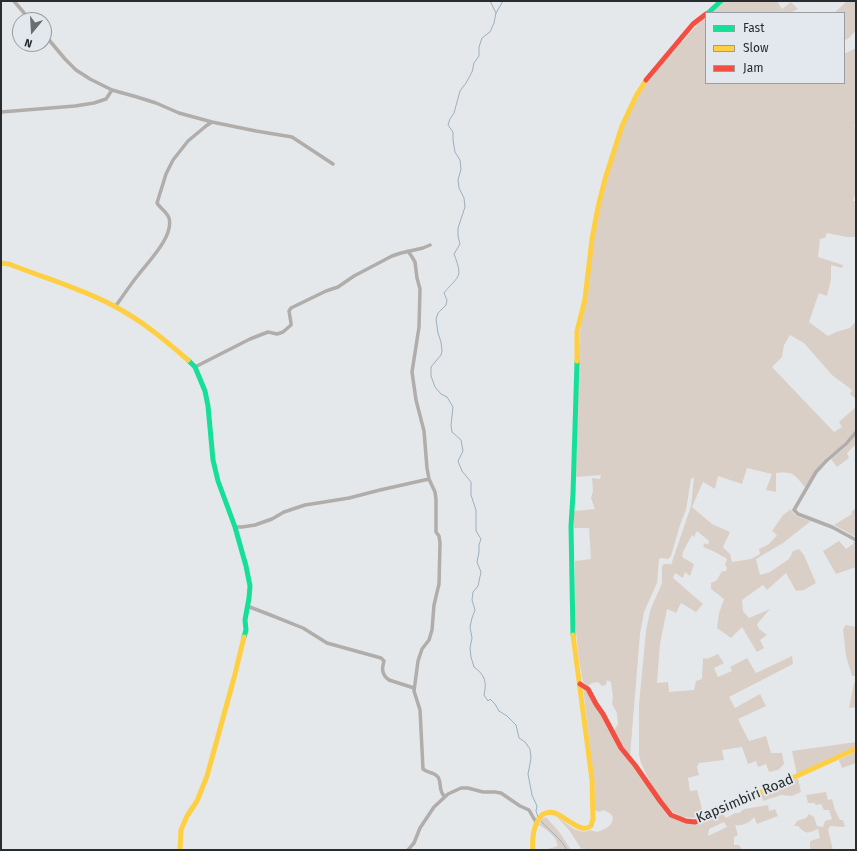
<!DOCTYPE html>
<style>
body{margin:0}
#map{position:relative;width:857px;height:851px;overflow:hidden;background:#e5e8ea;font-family:"Fira Sans",sans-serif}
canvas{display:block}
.frame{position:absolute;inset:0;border:2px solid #292c2e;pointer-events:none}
.legend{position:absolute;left:705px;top:12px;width:140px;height:72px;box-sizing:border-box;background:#e2e8ed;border:1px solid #989da1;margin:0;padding:5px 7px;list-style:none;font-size:12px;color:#292c2e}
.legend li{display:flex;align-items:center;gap:8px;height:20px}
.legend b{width:20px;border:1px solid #989da1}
.north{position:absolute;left:12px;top:12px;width:40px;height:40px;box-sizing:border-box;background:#e2e8ed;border:1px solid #989da1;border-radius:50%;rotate:198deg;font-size:11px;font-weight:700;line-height:16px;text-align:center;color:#292c2e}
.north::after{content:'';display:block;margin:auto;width:14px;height:18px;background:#6b6e70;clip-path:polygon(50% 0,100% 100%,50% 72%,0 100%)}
</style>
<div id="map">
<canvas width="857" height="851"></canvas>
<div class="frame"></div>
<ul class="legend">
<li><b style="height:5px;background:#16e098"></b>Fast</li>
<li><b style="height:5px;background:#ffcf43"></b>Slow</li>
<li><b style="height:5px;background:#f24e42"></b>Jam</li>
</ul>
<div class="north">N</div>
</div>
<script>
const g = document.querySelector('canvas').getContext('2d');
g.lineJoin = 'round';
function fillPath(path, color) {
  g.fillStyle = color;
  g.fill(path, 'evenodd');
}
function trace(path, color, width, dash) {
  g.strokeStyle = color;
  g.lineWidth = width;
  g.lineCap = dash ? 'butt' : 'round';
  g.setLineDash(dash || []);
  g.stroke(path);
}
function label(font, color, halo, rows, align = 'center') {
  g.font = font + ' "Fira Sans",sans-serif';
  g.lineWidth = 4;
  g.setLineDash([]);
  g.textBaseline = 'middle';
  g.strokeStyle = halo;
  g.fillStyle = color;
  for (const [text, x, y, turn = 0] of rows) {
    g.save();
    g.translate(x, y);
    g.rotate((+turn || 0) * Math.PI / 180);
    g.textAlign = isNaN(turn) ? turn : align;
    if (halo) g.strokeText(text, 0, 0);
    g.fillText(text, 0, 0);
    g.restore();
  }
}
fillPath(new Path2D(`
 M 724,1 L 777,1 L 782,9 L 791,2 L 798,9 L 790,13 L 711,13 Z
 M 847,1 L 856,1 L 856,30 L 850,37 L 844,41 L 844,13 L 834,13 Z
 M 706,17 L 706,83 L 844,83 L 844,54 L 856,48 L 856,123 L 854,126 L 856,127 L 856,192 L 853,201 L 856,201 L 856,237 L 847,237 L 827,233 L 825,238 L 820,239 L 818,257 L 843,265 L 842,268 L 831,265 L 831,279 L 827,296 L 819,293 L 809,322 L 828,336 L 836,332 L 850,328 L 856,321 L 856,399 L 850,394 L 852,390 L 832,375 L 804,343 L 790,335 L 784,345 L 782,357 L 772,367 L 834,432 L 842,427 L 839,422 L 856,407 L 856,430 L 843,445 L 830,455 L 823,461 L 805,487 C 794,474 793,471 776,473 L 776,492 L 766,490 L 772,474 L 747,468 L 742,484 L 718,476 L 715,489 L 703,482 L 692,507 L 712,524 L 730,532 L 723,547 L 730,554 L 732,562 L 751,559 L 760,554 L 759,549 L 769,544 L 777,535 L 772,531 L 783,515 L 791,509 C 793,517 803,518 811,521 L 783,543 L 756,559 L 760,575 L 770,572 L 789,559 L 793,551 L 799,549 L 804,555 L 816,583 L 804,590 L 796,591 L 786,573 L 767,590 L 763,585 L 742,600 L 743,611 L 749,618 L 770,609 L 757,624 L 759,629 L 767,635 L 760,640 L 764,648 L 757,652 L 742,627 L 731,638 L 717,628 L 719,613 L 724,599 L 711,589 L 711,583 L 717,580 L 722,571 L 726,571 L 727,567 L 725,565 L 727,559 L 713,551 L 703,547 L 705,543 L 708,545 L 709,541 L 697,531 L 694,537 L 692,535 L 683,552 L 682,557 L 694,564 L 690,576 L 685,572 L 683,578 L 675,573 L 673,578 L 703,604 L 696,612 L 681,603 L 676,613 L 667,609 L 660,644 L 657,683 L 668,682 L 669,692 L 694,690 L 696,681 L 702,679 L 703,658 L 707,659 L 718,654 L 724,663 L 714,668 L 718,677 L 732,671 L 730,667 L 747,658 L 756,673 L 792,656 L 793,664 L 729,697 L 735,708 L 760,694 L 766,706 L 738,719 L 749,741 L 766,736 L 771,753 L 782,753 L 784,764 L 778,770 L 769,772 L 766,764 L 758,767 L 756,761 L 748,764 L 742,747 L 722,750 L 724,760 L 699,763 L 697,767 L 699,775 L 688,778 L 690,791 L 697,790 L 704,816 L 693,818 L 683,817 L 673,812 L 664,803 L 652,786 L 641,763 L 639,755 L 639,704 L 646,631 L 650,611 L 662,583 L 662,566 L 664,564 L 669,564 L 671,565 L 691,506 L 694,477 L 691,479 L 686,510 L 680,525 L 671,556 L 668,559 L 662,558 L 659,559 L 657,583 L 644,612 L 640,634 L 630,756 L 624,748 L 614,730 L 618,724 L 617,713 L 612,704 L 613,697 L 611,682 L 607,680 L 606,685 L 602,686 L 598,682 L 592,683 L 588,686 L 583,682 L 579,659 L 575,623 L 575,561 L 591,559 L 589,528 L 574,528 L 574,511 L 595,509 L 591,498 L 593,491 L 592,478 L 600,479 L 601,475 L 576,477 L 577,434 L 579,351 L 581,318 L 589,261 L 606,178 L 623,126 L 641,91 L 664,62 L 698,24 Z
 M 856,433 L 856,444 L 847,453 L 849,458 L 837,467 L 831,459 L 846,447 Z
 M 856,508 L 856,537 L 834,525 L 852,514 L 851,512 Z
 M 839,541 L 846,549 L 853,544 L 854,541 L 856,542 L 856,567 L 836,574 L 823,551 Z
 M 846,625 L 856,627 L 856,676 L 852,676 L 846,656 L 843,629 Z
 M 856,682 L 856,707 L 849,708 L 854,683 Z
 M 583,687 L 585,688 L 632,764 L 667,812 L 684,822 L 722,813 L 726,818 L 735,813 L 739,813 L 744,809 L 768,805 L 769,811 L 775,809 L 778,816 L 757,824 L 754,817 C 750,823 742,826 735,825 L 738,835 L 734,837 L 734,845 L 739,845 L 742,850 L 586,850 L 584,848 L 582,850 L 569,830 L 557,817 C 568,823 576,836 590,830 L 597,832 C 605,829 612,827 613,818 L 611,814 L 604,810 L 599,812 L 595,810 L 595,791 ZM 724,822 L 727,827 L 708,836 L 709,829 Z
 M 856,742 L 856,747 L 797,775 L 792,751 Z
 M 856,752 L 856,763 L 842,768 L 839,760 Z
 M 798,779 L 801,792 L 792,796 L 781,795 L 763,801 L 761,794 Z
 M 826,792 L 828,800 L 832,799 L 835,810 L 840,820 L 843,820 L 845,827 L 830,826 L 828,830 L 833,850 L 807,850 L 810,849 L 810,841 L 820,838 L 818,829 C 808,833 806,835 798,826 L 794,826 L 797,821 L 806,818 L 809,814 L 814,817 L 817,826 L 823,827 L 825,821 L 832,819 L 829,810 L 824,810 L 821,804 L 816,805 L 814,803 L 808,803 L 806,795 Z
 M 546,817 L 560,833 L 571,850 L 544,850 L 558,846 L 555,838 L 547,830 L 539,825 L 542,819 Z`), '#d9cfc6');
trace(new Path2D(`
 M 491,1 L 491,3 L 496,13
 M 503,1 L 496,13 L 494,23 L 490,32 L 482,38 L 479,47 L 479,56 L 474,63 L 472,72 L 466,83 L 460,91 L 454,113 L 450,119 L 448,125 L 453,132 L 453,140 L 455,152 L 460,160 L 461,169 L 458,180 L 459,188 L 464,198 L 465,207 L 458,228 L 458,236 L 460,244 L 454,254 C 456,259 459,267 459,273 C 458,280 448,287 444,293 L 447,300 L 446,305 L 438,313 L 436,319 L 438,333 L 441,342 L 442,351 L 441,355 L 431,367 L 431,376 L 435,387 L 441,394 L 447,397 L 453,407 L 451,425 L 452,432 L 461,440 L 463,451 L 458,461 L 462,471 L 471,482 L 471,495 L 476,510 L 476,531 L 481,539 L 479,545 L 479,552 L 477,562 L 481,572 L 478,586 L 473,592 L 472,600 L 475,610 L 472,618 L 470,627 L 472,638 L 470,648 L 471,657 L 474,667 C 485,675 487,682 484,695 L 488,701 L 490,699 L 495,704 L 499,711 L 507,716 L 516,725 L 519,738 L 525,742 L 530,749 L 531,758 L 528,774 L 532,795 L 537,806 L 536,811 L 538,817
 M 541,821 C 549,831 561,838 567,850`), '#9aafbf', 1);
trace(new Path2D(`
 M 14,1 L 30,20
 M 44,34 L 65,59 L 76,70 L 90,79 L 112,90 L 137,97 L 156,103 L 179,113 L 212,122 L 256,131 L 292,137 L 333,164
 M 1,112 L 75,106 L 94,103 L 106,99 L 112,90
 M 408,251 L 412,257 L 415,262 L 417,278 L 420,289 L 419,327 L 412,372 L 416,400 L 424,431 L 427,468 L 429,479 L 435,492 L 436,499 L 436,532 L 439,536 L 440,543 L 439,584 L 434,605 L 432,630 L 429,640 L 422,649 L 418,661 L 414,691 L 420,710 L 423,769 C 427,773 434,772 438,777 C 442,783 438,789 444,796
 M 115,307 C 123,296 130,285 139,274 C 149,261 174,236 169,218 C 167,212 160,208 157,203 L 166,174 L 173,160 L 188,141 L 206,126 L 212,122
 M 195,367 L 250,339 L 268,332 L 277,334 L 283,332 L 291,325 L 291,323 L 289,311 L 291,308 L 326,291 L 338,287 L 354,276 L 392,256 L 401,253 L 423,248 L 430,245
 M 856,432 L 846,444 L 826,461 L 816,472 L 794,510 L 798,514 L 832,527 L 856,540
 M 235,527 L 242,527 L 255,525 L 272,519 L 284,512 L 305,505 L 318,503 L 349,498 L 380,490 L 429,479
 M 247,606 L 268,614 L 303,628 L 327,643 L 381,658 L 384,661 C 382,668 381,674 389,680 L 414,688
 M 408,850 L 414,843 L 420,828 L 434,807 L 448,794 L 461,788 L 468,788 L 483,792 L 495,792 L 501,793 L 520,806 L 529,810 L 537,824`), '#b0adaa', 3.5);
trace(new Path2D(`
 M 708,13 L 721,1
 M 188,360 L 195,367 L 205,391 L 208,406 L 213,460 L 218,481 L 235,527 L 246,566 L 250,586 L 249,598 L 245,620 L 246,630 L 244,637
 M 573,635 L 571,526 L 573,494 L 577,361`), '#16e098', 5);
trace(new Path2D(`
 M 1,263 L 9,264 C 44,278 81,288 114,306 C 141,320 165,340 188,360
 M 577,361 L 577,331 L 585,299 L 592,239 L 598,207 L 605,179 L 622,126 L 636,96 L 646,80
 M 708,817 L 728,809 L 742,801 L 856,749
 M 180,850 L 181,830 L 187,816 L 197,801 L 207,776 L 234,678 L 244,637
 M 533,850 C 532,841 533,831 537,822 C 549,798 568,825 582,828 C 586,829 588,828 591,826 L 593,819 L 592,780 L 573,635`), '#ffcf43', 5);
trace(new Path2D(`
 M 646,80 L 693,24 L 706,14
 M 580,684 L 588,689 L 596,704 L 603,714 L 621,748 L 635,765 L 660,801 L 671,815 L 686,821 L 695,822 L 708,817`), '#f24e42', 5);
label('14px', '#292c2e', '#e2e8ed', [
 ["Kapsimbiri Road",745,799,-23]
]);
</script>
